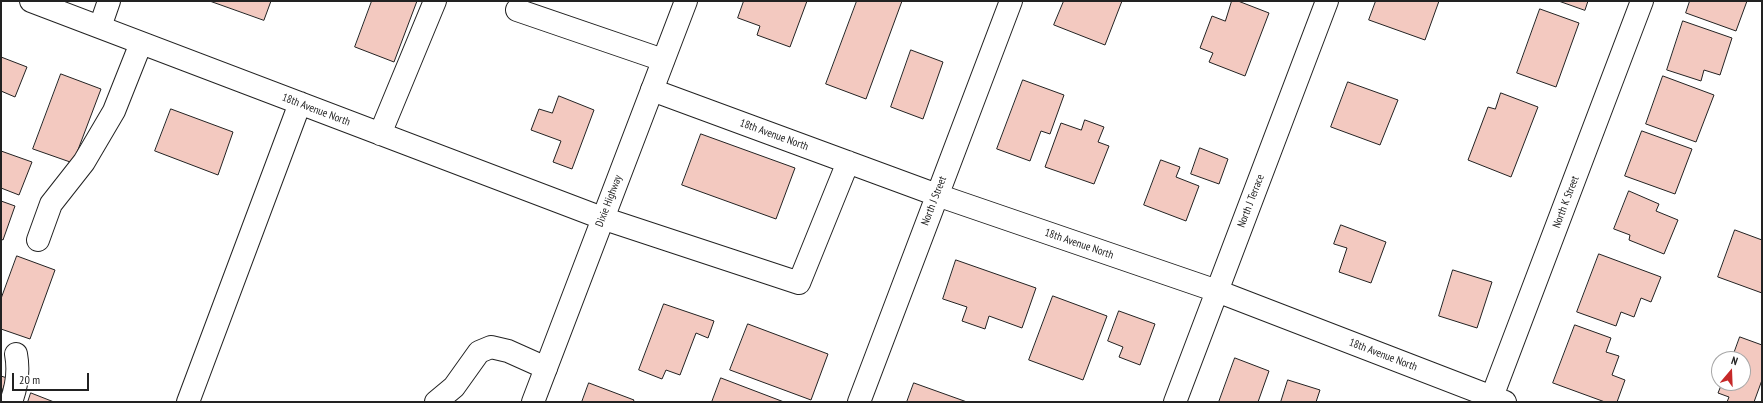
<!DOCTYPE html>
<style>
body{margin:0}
#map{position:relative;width:1763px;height:403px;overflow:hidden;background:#fff;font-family:"PT Sans Narrow",sans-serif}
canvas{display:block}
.frame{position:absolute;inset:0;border:2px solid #222;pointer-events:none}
.north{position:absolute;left:1711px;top:351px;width:40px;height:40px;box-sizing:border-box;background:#fff;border:1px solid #a7a7a7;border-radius:50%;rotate:19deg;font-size:11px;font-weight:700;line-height:16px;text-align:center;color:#222}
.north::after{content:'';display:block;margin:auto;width:14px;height:18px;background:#c62828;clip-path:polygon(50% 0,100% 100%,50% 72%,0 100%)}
.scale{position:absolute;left:12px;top:373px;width:77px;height:18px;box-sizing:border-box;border:2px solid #222;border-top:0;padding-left:5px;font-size:12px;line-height:14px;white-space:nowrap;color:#222;-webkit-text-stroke:3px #fff;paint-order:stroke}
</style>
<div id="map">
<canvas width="1763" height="403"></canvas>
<div class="frame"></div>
<div class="north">N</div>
<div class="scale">20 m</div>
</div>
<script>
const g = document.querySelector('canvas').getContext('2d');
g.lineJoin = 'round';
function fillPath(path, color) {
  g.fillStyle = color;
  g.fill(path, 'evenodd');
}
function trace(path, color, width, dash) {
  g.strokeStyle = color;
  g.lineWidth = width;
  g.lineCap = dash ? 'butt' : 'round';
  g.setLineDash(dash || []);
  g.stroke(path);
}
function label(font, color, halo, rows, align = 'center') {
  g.font = font + ' "PT Sans Narrow",sans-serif';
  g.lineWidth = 3;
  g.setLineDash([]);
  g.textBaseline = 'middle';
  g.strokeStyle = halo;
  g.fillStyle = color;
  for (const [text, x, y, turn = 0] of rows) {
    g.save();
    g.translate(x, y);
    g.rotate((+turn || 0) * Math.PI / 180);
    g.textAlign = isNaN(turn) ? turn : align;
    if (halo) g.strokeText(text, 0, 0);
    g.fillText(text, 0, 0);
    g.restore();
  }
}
const building = new Path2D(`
 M 210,1 L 271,1 L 264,20 Z
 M 372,1 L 417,1 L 394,62 L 355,47 Z
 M 744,1 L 807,1 L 790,47 L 757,35 L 760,26 L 738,18 Z
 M 857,1 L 902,1 L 866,99 L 826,84 Z
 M 1064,1 L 1122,1 L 1105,45 L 1054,25 Z
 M 1232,1 L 1238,1 L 1269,13 L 1245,76 L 1209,62 L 1213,53 L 1200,48 L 1212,16 L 1225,21 Z
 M 1376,1 L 1439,1 L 1425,40 L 1369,20 Z
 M 1559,1 L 1588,1 L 1585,10 Z
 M 1690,1 L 1747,1 L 1736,31 L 1686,13 Z
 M 1540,9 L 1579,23 L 1556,87 L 1517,73 Z
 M 1683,21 L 1732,38 L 1720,75 L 1704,70 L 1701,81 L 1667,70 Z
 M 911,50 L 943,62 L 923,119 L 891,107 Z
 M 1,57 L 27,67 L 15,97 L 1,91 Z
 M 61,74 L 101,89 L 73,163 L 33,149 Z
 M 1663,76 L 1714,95 L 1696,142 L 1646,124 Z
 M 1023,80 L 1064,95 L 1050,134 L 1041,131 L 1030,161 L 997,149 Z
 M 1348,82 L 1398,100 L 1380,145 L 1331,127 Z
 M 1501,93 L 1538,107 L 1511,177 L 1468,160 L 1488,107 L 1495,109 Z
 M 559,96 L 594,110 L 572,169 L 553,162 L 561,141 L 531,130 L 539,109 L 552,113 Z
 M 171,109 L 233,132 L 218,175 L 155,151 Z
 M 1085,120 L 1104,127 L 1098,142 L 1109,146 L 1094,184 L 1045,167 L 1061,123 L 1081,130 Z
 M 1642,131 L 1692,149 L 1675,194 L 1625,176 Z
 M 701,134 L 795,168 L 776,219 L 682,185 Z
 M 1200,148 L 1228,159 L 1219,184 L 1191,174 Z
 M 1,151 L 32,162 L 19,195 L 1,188 Z
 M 1161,160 L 1180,167 L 1176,177 L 1199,186 L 1186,221 L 1144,205 Z
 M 1629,191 L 1659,204 L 1656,211 L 1678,220 L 1664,254 L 1629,240 L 1630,235 L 1614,229 Z
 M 1,201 L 15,206 L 3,240 L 1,239 Z
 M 1341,225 L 1386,242 L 1371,283 L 1339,272 L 1347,248 L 1334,244 Z
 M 1735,230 L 1762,240 L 1762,293 L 1718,277 Z
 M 1599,254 L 1661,277 L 1651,302 L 1641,298 L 1634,317 L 1621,312 L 1616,326 L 1577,312 Z
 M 17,256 L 55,270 L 30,339 L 1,329 L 1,299 Z
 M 956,260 L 1036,288 L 1022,328 L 989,316 L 985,329 L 962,321 L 967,307 L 943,299 Z
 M 1453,270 L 1492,282 L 1477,328 L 1439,316 Z
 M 1053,296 L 1107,316 L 1083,380 L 1029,360 Z
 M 664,304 L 714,321 L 708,338 L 696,333 L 680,375 L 666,370 L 662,379 L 639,370 Z
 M 1119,311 L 1155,324 L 1140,365 L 1119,357 L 1123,347 L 1108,341 Z
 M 748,324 L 828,354 L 811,400 L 730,370 Z
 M 1575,325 L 1611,338 L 1606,352 L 1619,356 L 1612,375 L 1625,380 L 1617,402 L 1605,402 L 1553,383 Z
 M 1740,337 L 1762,345 L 1762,380 L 1754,402 L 1727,402 L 1729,397 L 1718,393 L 1722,383 L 1743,383 L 1743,359 L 1732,359 Z
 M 1235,358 L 1269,371 L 1258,402 L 1219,402 Z
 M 1,376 L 7,378 L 1,394 Z
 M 721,378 L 784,402 L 712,402 Z
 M 1288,380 L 1320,390 L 1316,402 L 1281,402 Z
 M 589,383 L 634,400 L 633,402 L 582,402 Z
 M 914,383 L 967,402 L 907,402 Z
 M 31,393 L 54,402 L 28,402 Z`);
fillPath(building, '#f3c9c0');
trace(building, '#222', 1);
const minor = new Path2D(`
 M 31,1 L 602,218 L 799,283 L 848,162
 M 517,10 L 663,60
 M 100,27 L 109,1
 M 652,90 L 937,195 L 1217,291 L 1505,402
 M 380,134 L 435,1
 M 38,240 L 51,204 L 84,162 L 114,111 L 141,43
 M 11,402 C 17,386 19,370 16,354
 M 188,402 L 300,103
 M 436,402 L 454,387 L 479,352 L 491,347 L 508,351 L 546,368
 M 859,402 L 1011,1
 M 1175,402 L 1327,1
 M 1490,402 L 1642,1`);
const major = new Path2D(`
 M 533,402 L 686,1`);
trace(minor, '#222', 24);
trace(major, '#222', 24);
trace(minor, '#fff', 22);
trace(major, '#fff', 22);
label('11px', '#222', '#fff', [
 ["18th Avenue North",316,110,21],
 ["18th Avenue North",774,135,20],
 ["Dixie Highway",609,201,-69],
 ["North J Street",934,201,-69],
 ["North J Terrace",1251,201,-69],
 ["North K Street",1566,202,-69],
 ["18th Avenue North",1079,244,19],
 ["18th Avenue North",1383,355,21]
]);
</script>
